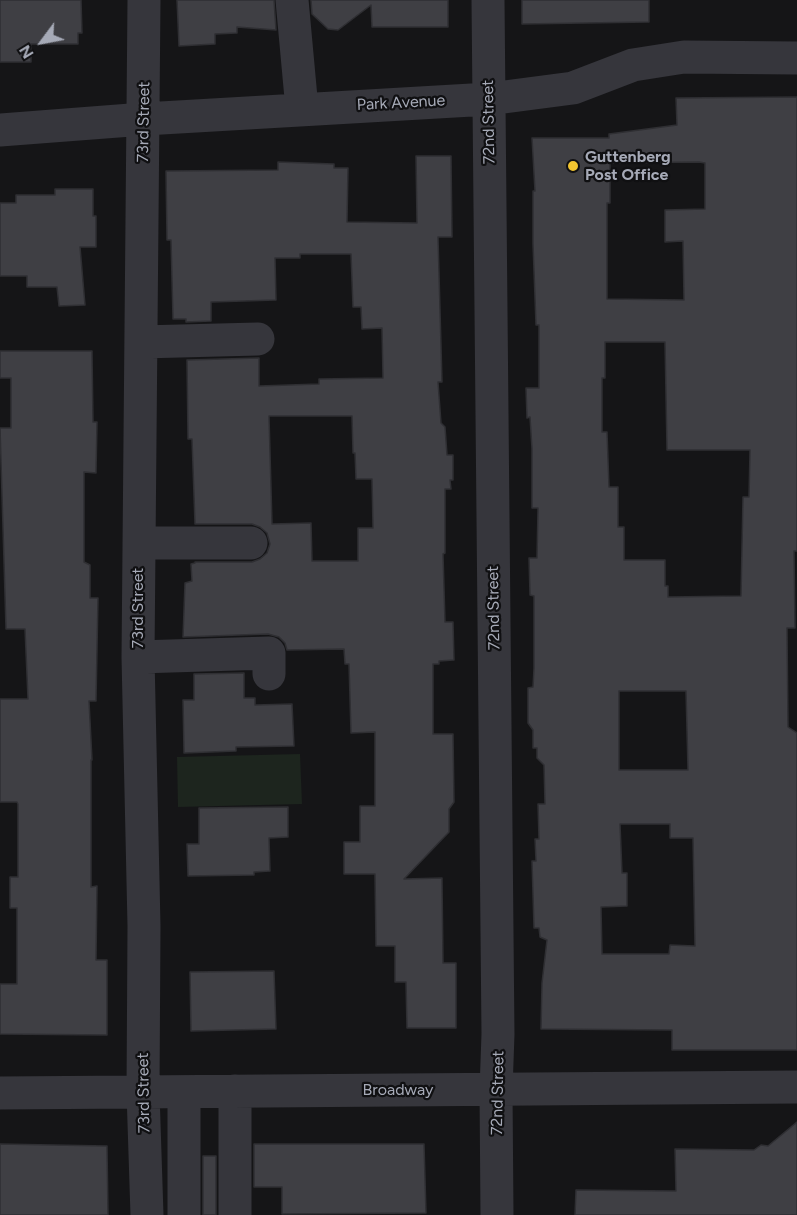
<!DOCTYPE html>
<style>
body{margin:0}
#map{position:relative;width:797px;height:1215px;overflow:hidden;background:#151517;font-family:Figtree,sans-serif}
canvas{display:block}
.north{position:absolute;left:12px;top:12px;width:60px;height:60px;-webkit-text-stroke:4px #101012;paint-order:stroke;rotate:238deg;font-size:16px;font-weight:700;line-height:24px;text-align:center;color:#a6aab7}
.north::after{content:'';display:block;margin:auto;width:21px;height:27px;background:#a6aab7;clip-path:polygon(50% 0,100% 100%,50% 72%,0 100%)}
</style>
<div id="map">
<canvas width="797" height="1215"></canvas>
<div class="north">N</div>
</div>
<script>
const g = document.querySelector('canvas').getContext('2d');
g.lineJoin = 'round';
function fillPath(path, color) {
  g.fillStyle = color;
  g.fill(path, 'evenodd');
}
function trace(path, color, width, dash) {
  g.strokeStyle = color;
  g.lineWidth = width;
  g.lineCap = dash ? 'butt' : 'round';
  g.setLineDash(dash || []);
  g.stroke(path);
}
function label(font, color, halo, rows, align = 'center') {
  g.font = font + ' Figtree,sans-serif';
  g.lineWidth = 4.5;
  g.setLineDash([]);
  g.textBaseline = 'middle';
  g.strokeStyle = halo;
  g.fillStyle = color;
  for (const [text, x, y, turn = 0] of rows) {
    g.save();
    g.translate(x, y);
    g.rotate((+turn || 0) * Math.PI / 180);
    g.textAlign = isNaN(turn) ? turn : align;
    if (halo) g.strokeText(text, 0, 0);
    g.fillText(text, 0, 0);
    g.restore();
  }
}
fillPath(new Path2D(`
 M 300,754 L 302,804 L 178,807 L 177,757 Z`), '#1d251e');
const building = new Path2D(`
 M 0,0 L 81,0 L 82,33 L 78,33 L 78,44 L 31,44 L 31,62 L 0,62 Z
 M 177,0 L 274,0 L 276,30 L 237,27 L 237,33 L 215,34 L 215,44 L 179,46 Z
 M 311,0 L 448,0 L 448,27 L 372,27 L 371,5 L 338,30 L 328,29 L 312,14 Z
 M 522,0 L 649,0 L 649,22 L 522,24 Z
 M 797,97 L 797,551 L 794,551 L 795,628 L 787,628 L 788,727 L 797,733 L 797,1050 L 672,1050 L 672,1030 L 541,1029 L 542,983 L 547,940 L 540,937 L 539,928 L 534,928 L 532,861 L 536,861 L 535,839 L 539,839 L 538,804 L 545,804 L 544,765 L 537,758 L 537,748 L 533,748 L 533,730 L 528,723 L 528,688 L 533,687 L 534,668 L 534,596 L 530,595 L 529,558 L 537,558 L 538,508 L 532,508 L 532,449 L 530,417 L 527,418 L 526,388 L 539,388 L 539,325 L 536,325 L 533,244 L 533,191 L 535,191 L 532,138 L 609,138 L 609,134 L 677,125 L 676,98 ZM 699,162 L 705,163 L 705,209 L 665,210 L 665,242 L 683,241 L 684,300 L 607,299 L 607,203 L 610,203 L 610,163 ZM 605,342 L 665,342 L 667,450 L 750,450 L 749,497 L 743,497 L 741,596 L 668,597 L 668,586 L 665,586 L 665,560 L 624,560 L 624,527 L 618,527 L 618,487 L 609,487 L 607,432 L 602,432 L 602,378 L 605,378 ZM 619,691 L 686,691 L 688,770 L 619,770 ZM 620,824 L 670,824 L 670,838 L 693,838 L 695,946 L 670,945 L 669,954 L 602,954 L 601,907 L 627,906 L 627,873 L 622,873 Z
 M 416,156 L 451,156 L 452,237 L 438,237 L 442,382 L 438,382 L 441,423 L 445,427 L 447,455 L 453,455 L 453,480 L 450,480 L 451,489 L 445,489 L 445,553 L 443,554 L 445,622 L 453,622 L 454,660 L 439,661 L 439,664 L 433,664 L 433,734 L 453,734 L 454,802 L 449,809 L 449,832 L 404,879 L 442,878 L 443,963 L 456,963 L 456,1028 L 407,1028 L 406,982 L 395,982 L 395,946 L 376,946 L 375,874 L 344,874 L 344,842 L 360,842 L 360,806 L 375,806 L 375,732 L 351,733 L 349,664 L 345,664 L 344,649 L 287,650 L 285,643 L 279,637 L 268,634 L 183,637 L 185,583 L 192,581 L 191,564 L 195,563 L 195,562 L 252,562 L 260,559 L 267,553 L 270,544 L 267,533 L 260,527 L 252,524 L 195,524 L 192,439 L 188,439 L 187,360 L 259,358 L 259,386 L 319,384 L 319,379 L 383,378 L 382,328 L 362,329 L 361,307 L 353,307 L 351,254 L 300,254 L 300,258 L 275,258 L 276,300 L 211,302 L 211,321 L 186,322 L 186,319 L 173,319 L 171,240 L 167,240 L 166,171 L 278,170 L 278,162 L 334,164 L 334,168 L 348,168 L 347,222 L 417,223 ZM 269,416 L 352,416 L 353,453 L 355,453 L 356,479 L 372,479 L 373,528 L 358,528 L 358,561 L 312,561 L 311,523 L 272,524 Z
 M 55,189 L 93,189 L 93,216 L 96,216 L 96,247 L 80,247 L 85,305 L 59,306 L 57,287 L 27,287 L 27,276 L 0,276 L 0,203 L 16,203 L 16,195 L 55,195 Z
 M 0,351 L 92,351 L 93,422 L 97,422 L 96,473 L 84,472 L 84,562 L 90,565 L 90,598 L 98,598 L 96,701 L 89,701 L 92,760 L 91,760 L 91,887 L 97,886 L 96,960 L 107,960 L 107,1035 L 0,1034 L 0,984 L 17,984 L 17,908 L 10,908 L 10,877 L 18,877 L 18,804 L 17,802 L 0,802 L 0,699 L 28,699 L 25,629 L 6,629 L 0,428 L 11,428 L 11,378 L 0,378 Z
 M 244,673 L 244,698 L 255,698 L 255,705 L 292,704 L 294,746 L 236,747 L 236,751 L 184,753 L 183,700 L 194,700 L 194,674 Z
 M 288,807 L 288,837 L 269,838 L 270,871 L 254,872 L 254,875 L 188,876 L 187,844 L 199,844 L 199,808 Z
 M 274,971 L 276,1029 L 191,1031 L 190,972 Z
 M 797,1122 L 797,1215 L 575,1215 L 576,1190 L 676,1191 L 675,1149 L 754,1150 L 761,1145 L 768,1146 Z
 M 0,1144 L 107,1146 L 108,1215 L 0,1215 Z
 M 254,1144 L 424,1144 L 426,1213 L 282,1214 L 282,1187 L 254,1187 Z
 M 203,1156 L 216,1156 L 216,1215 L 203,1215 Z`);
fillPath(building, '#3f3f44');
trace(building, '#2f2f33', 1.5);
trace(new Path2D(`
 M 144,0 L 138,657 L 144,926 L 143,1092 L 147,1215
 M 292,0 L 302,109
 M 488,0 L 498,1034 L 496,1090 L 497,1215
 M 0,130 L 144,119 L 489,99 L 573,88 L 633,65 L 684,57 L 797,58
 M 141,342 L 258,339
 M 139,543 L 251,543
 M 138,657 L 269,653 L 269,674
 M 184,1092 L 184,1215
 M 0,1093 L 797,1087
 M 235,1215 L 235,1091`), '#36363c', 33);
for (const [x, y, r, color] of [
 [573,166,6,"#f3c530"]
]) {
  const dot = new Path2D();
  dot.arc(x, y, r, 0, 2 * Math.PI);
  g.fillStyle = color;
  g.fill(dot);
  trace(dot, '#101012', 2);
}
label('16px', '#a6aab7', '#101012', [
 ["Park Avenue",401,103,-3],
 ["73rd Street",144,122,-89],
 ["72nd Street",489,122,-91],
 ["73rd Street",138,608,-90],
 ["72nd Street",494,608,-91],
 ["Broadway",398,1090],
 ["73rd Street",144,1093,-91],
 ["72nd Street",498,1093,-89]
]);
label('bold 16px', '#a6aab7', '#101012', [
 ["Guttenberg",585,157],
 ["Post Office",585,175]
], 'left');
</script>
